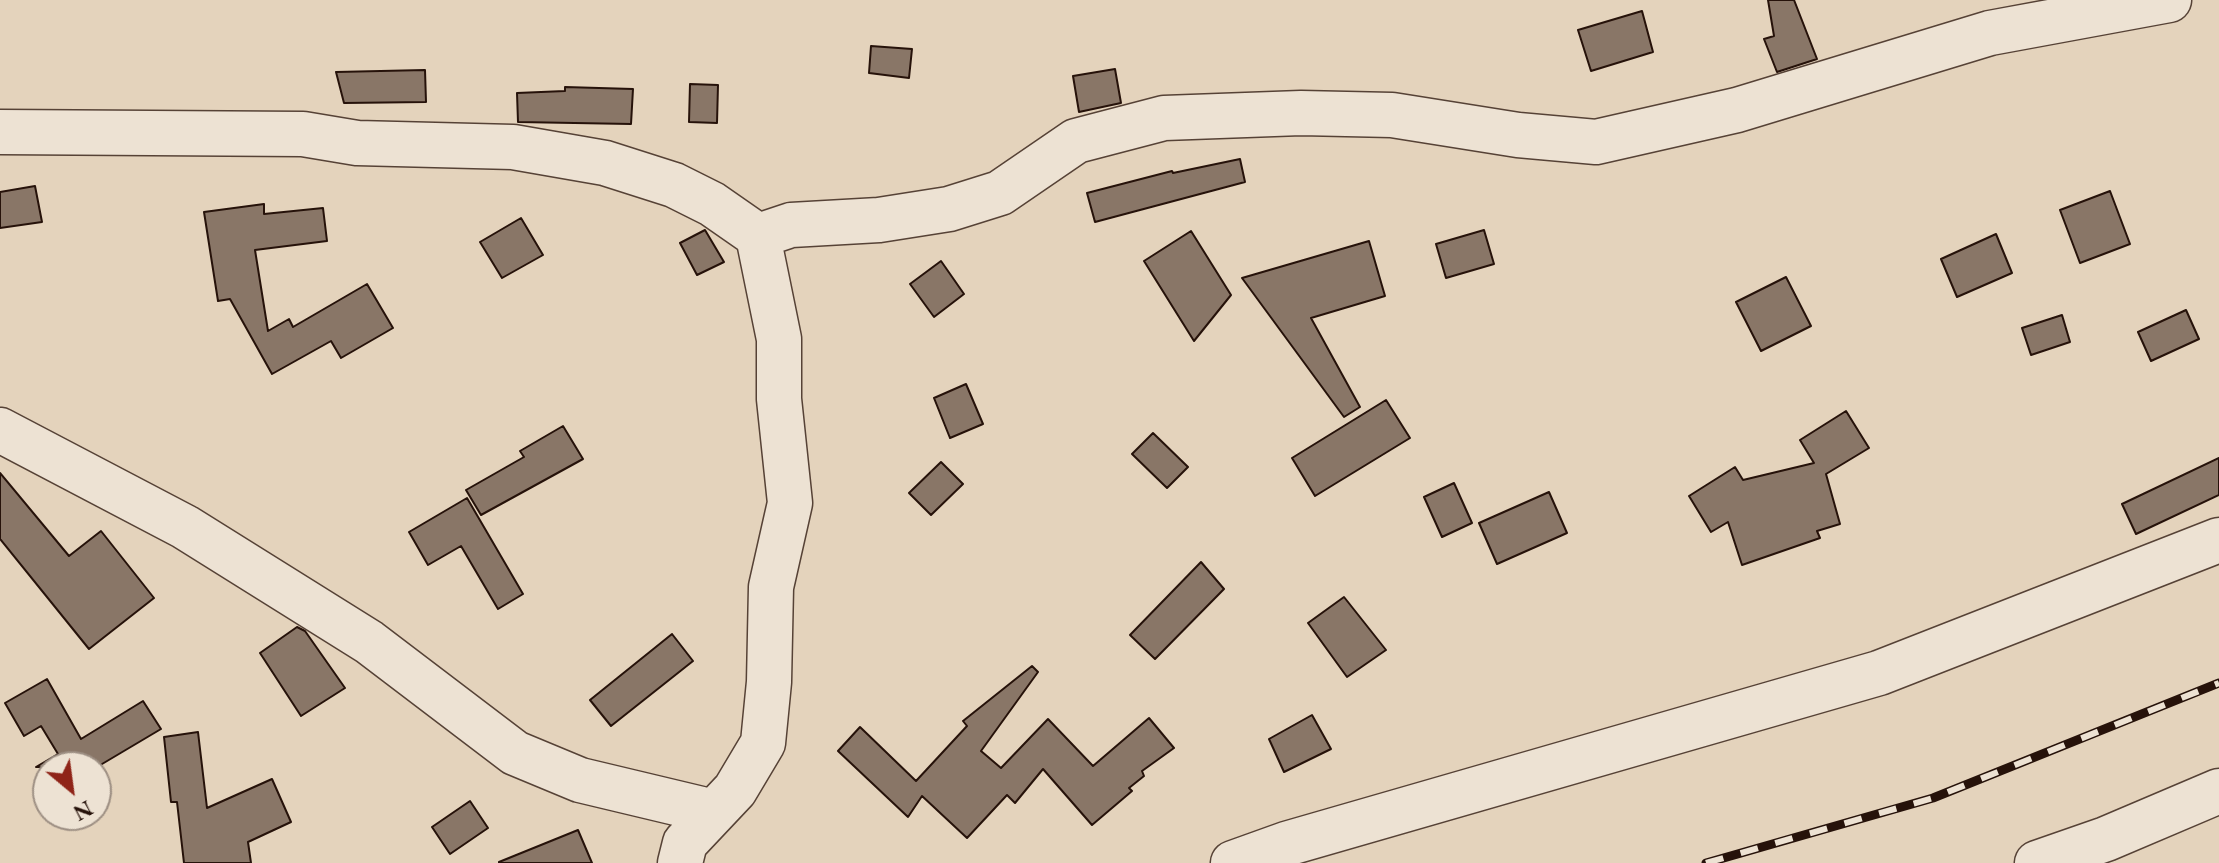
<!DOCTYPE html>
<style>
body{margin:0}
#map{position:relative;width:2219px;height:863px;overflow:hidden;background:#e4d3bc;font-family:"EB Garamond",serif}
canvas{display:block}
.north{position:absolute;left:32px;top:751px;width:80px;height:80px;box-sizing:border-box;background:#ede2d3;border:2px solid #9d8f83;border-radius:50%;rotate:151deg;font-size:22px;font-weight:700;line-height:32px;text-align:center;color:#26120a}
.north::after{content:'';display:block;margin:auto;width:28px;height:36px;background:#8f2418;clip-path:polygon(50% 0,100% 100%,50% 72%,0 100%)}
</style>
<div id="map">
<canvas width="2219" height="863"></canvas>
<div class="north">N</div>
</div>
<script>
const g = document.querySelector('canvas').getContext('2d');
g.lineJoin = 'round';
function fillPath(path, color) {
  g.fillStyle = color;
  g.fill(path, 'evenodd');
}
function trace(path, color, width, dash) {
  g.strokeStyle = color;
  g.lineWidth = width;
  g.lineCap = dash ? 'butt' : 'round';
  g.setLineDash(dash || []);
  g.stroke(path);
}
const building = new Path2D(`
 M 1768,0 L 1794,0 L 1817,59 L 1777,72 L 1764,39 L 1774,36 Z
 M 1642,11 L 1653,52 L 1591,71 L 1578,30 Z
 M 871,46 L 912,49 L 909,78 L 869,73 Z
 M 1115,69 L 1121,103 L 1079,112 L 1073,76 Z
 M 425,70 L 426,102 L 344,103 L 336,72 Z
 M 690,84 L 718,85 L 717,123 L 689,122 Z
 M 565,87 L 633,89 L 631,124 L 518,122 L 517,93 L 565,91 Z
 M 1240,159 L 1245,182 L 1095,222 L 1087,193 L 1172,171 L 1173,173 Z
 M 35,186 L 42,222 L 0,228 L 0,192 Z
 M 2110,191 L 2130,244 L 2080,263 L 2060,210 Z
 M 264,204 L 264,214 L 323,208 L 327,241 L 255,250 L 268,331 L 289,319 L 293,327 L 367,284 L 393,328 L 341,358 L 331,341 L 272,374 L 230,299 L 218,301 L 204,212 Z
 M 521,218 L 543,255 L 502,278 L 480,242 Z
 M 705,230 L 724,262 L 697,275 L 680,243 Z
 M 1484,230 L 1494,264 L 1446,278 L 1436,244 Z
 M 1191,231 L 1231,295 L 1194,341 L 1144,261 Z
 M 1996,234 L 2012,273 L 1957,297 L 1941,259 Z
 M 1369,241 L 1385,296 L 1311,318 L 1360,407 L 1344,417 L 1242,278 Z
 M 941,261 L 964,294 L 934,317 L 910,284 Z
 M 1786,277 L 1811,326 L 1761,351 L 1736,302 Z
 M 2186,310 L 2199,339 L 2151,361 L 2138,332 Z
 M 2062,315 L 2070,342 L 2031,355 L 2022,328 Z
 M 966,384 L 983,424 L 950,438 L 934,398 Z
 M 1386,400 L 1410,438 L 1315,496 L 1292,458 Z
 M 1846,411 L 1869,448 L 1826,474 L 1840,524 L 1817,531 L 1820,538 L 1742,565 L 1728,522 L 1711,532 L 1689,496 L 1735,467 L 1743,480 L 1814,463 L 1800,440 Z
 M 563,426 L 583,459 L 481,515 L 466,490 L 524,457 L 520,451 Z
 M 1153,433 L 1188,467 L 1167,488 L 1132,454 Z
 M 2219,458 L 2219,495 L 2136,534 L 2122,504 Z
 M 941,462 L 963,484 L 931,515 L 909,493 Z
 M 0,473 L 69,556 L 101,531 L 154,598 L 89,649 L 0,539 Z
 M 1454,483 L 1472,523 L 1442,537 L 1424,497 Z
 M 1549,492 L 1567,533 L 1497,564 L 1479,523 Z
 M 467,498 L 523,594 L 498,609 L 461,546 L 428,565 L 409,532 Z
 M 1201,562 L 1224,589 L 1155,659 L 1130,635 Z
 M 1344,597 L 1386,650 L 1347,677 L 1308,623 Z
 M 297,627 L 305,631 L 345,688 L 301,716 L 260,653 Z
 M 672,634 L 693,661 L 611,726 L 590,700 Z
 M 1032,666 L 1038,672 L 981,751 L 1001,768 L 1048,719 L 1093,766 L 1149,718 L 1174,748 L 1142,771 L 1144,776 L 1129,788 L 1132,791 L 1092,825 L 1043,769 L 1015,803 L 1007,795 L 967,838 L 922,796 L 908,817 L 838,751 L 860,727 L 916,781 L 967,726 L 963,721 Z
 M 47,679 L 81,739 L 143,701 L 161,729 L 97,767 L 110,790 L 96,799 L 96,767 L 36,767 L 58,754 L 41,726 L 24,736 L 5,703 Z
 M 1312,715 L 1331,749 L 1284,772 L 1269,739 Z
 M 198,732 L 207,808 L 272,779 L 291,822 L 248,842 L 251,863 L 184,863 L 177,802 L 171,802 L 164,737 Z
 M 470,801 L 488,828 L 450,854 L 432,827 Z
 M 578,830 L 592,863 L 499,863 L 499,862 Z`);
fillPath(building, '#897667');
trace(building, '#26120a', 2);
const minor = new Path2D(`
 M 0,132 L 303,134 L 357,143 L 513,147 L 605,163 L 674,185 L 712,204 L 758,236
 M 0,430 L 185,527 L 369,642 L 515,753 L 580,780 L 714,812
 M 680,863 L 685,843 L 735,790 L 763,743 L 769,682 L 771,587 L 790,503 L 779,399 L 779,339 L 758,236 L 791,225 L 879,220 L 949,209 L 1000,193 L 1076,141 L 1164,118 L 1301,113 L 1392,115 L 1518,135 L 1596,142 L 1737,110 L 1990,33 L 2169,0
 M 1233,863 L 1286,844 L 1879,673 L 2219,540
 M 2037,863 L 2106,839 L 2219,791`);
trace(minor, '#564236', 47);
trace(minor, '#ede2d3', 44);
const rail = new Path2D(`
 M 1706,863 L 1933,798 L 2219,683`);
trace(rail, '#26120a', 9);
trace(rail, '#ede2d3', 6, [18]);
</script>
